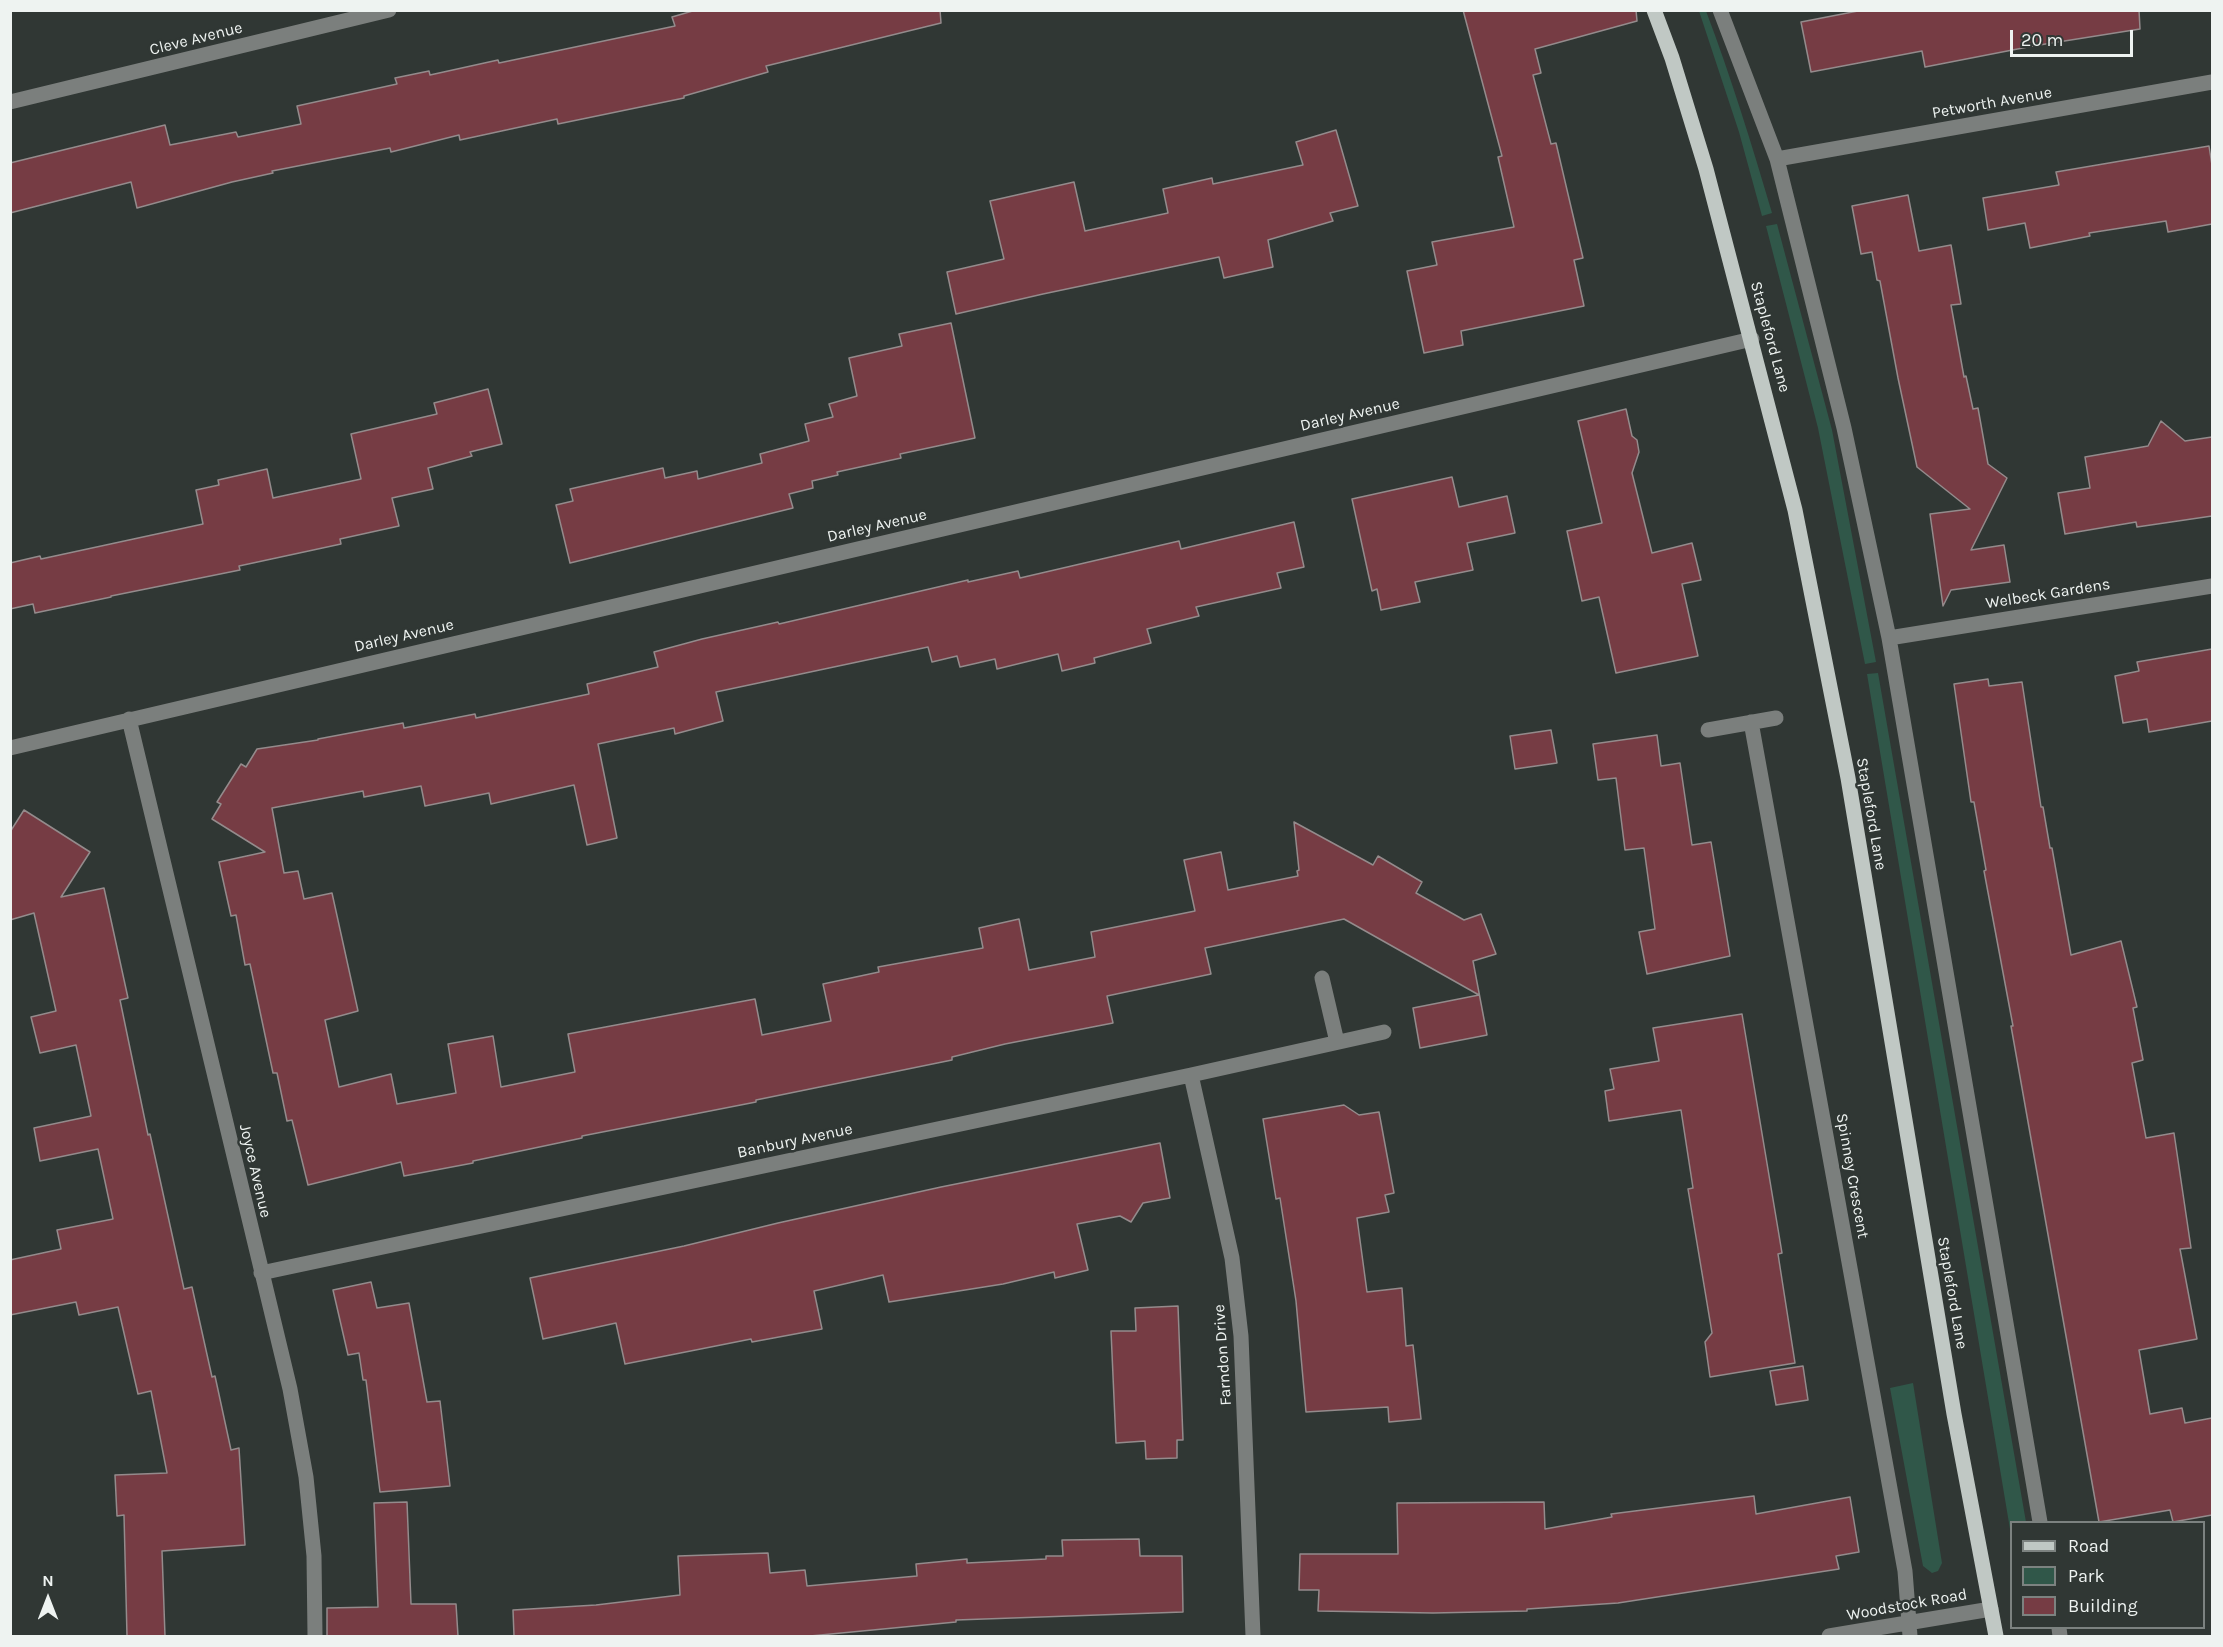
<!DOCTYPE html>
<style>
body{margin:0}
#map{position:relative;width:2223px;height:1647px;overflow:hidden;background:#303734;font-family:Karla,sans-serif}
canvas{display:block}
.frame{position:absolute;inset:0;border:12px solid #eef3f1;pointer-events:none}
.legend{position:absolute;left:2010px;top:1521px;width:195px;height:108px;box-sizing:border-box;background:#303734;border:2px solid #7c8280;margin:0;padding:8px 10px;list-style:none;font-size:18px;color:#eef3f1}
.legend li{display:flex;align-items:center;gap:12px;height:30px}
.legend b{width:30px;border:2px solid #7c8280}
.north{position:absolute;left:18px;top:1569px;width:60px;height:60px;-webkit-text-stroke:4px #303734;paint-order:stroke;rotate:0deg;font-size:16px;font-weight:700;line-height:24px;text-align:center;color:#eef3f1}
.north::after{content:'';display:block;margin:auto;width:21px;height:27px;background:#eef3f1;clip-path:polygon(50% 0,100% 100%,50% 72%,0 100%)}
.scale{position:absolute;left:2010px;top:30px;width:123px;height:27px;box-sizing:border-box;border:3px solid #eef3f1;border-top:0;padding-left:8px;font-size:18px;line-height:21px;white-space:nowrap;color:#eef3f1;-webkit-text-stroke:4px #303734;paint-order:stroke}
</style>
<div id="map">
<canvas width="2223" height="1647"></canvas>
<div class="frame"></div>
<ul class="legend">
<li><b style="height:8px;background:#c0c8c4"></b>Road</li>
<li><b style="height:16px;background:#305749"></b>Park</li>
<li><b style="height:16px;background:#763c44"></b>Building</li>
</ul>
<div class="north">N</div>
<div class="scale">20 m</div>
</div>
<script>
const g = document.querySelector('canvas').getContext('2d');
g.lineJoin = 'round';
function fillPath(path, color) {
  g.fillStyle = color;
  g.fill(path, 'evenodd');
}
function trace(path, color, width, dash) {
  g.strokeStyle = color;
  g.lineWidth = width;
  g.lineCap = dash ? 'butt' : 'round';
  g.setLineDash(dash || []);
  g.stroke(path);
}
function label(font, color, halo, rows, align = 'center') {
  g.font = font + ' Karla,sans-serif';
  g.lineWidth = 5;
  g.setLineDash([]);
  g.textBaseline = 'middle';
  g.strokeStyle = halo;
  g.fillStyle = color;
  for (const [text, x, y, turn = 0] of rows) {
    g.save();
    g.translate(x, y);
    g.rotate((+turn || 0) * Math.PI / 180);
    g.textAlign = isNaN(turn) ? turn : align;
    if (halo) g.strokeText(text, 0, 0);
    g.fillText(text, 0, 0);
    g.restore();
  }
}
fillPath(new Path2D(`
 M 1699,11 L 1706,11 C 1731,77 1752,145 1772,213 L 1762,216 L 1739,132 Z
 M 1777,224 L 1832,430 L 1876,662 L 1865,664 L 1818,428 L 1766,226 Z
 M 1878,673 L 2026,1522 L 2012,1522 L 2011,1535 L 1867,674 Z
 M 1913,1383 L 1942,1563 L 1938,1571 L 1932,1573 L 1923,1566 L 1890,1388 Z`), '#305749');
const building = new Path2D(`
 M 696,10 L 940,10 L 941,23 L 766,66 L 768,72 L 684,96 L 684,98 L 558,124 L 557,119 L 460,140 L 459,135 L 391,152 L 390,148 L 272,171 L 273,173 L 232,182 L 137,208 L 131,182 L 10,213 L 10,163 L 165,125 L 170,145 L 236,132 L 238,137 L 301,124 L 297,106 L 397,84 L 395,78 L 429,71 L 430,75 L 498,60 L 499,63 L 675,26 L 672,17 Z
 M 1463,10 L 1636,10 L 1637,21 L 1535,49 L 1541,73 L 1533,75 L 1551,144 L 1556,143 L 1583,258 L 1574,260 L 1584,306 L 1461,331 L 1463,345 L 1424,353 L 1407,271 L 1437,265 L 1432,242 L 1514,227 L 1498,157 L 1502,156 Z
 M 1863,10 L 2139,10 L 2140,29 L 2033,46 L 1925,67 L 1922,51 L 1811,72 L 1801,22 Z
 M 1336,130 L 1358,206 L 1330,213 L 1333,221 L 1268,240 L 1273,267 L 1224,278 L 1219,257 L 1043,294 L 956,314 L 947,272 L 1004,259 L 990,201 L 1074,182 L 1085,231 L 1168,213 L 1163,189 L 1212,178 L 1213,184 L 1303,165 L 1296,142 Z
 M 2209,146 L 2212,165 L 2212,224 L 2168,232 L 2166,221 L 2089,233 L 2090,236 L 2030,248 L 2025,223 L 1988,230 L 1983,198 L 2059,185 L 2056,172 Z
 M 1908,195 L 1919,251 L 1951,245 L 1961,304 L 1951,305 L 1964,377 L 1966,376 L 1973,409 L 1978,408 L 1988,464 L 2007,478 L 1971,550 L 2004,545 L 2010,582 L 1951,590 L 1943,606 L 1930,514 L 1970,509 L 1917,467 L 1898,378 L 1880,281 L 1877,280 L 1872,252 L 1861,254 L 1852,206 Z
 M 951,323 L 975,438 L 900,454 L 901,458 L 837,472 L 838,475 L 812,481 L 813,488 L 789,494 L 793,508 L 570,563 L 556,505 L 573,501 L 570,489 L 663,468 L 665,478 L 697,471 L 698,479 L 762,463 L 760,454 L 809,441 L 805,424 L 833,417 L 829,404 L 857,396 L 849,358 L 902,346 L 899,334 Z
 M 488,389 L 502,444 L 470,452 L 472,456 L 428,468 L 433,489 L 392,498 L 399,526 L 340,539 L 341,544 L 239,566 L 240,570 L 111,596 L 111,597 L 35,613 L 33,604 L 10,609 L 10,563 L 40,556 L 41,559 L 203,524 L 196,490 L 219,485 L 218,480 L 267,469 L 273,498 L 361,479 L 351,434 L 437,414 L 434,403 Z
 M 1626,409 L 1632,436 L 1637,440 L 1639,452 L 1632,473 L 1652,553 L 1692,543 L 1701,580 L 1682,584 L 1698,656 L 1616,673 L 1599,597 L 1582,601 L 1567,531 L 1602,523 L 1578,421 Z
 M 2161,421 L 2185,441 L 2212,437 L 2212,516 L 2137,527 L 2136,522 L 2065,534 L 2058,493 L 2090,488 L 2085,457 L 2148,446 Z
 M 1452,477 L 1459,507 L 1507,496 L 1515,533 L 1467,543 L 1473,570 L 1415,582 L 1420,602 L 1381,610 L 1377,589 L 1372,591 L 1352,499 Z
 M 1294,522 L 1304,567 L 1277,573 L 1281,588 L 1196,607 L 1199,616 L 1147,629 L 1151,643 L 1094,658 L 1095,663 L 1062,671 L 1058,654 L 997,669 L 995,659 L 960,667 L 957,656 L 932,662 L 928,647 L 716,692 L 723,721 L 675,734 L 674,728 L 598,744 L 617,838 L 587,845 L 574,785 L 491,804 L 489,793 L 425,806 L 421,786 L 364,797 L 363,791 L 272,808 L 284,873 L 298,871 L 304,899 L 332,893 L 358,1011 L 325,1020 L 339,1087 L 391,1074 L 397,1104 L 456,1093 L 448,1044 L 493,1036 L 501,1087 L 575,1072 L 568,1034 L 755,999 L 762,1035 L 831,1021 L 823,984 L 879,972 L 878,967 L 983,948 L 979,928 L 1019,919 L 1029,970 L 1095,957 L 1091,932 L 1195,911 L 1184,860 L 1221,852 L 1228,890 L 1298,876 L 1297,871 L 1299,870 L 1294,822 L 1373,865 L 1378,856 L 1422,882 L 1416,893 L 1464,920 L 1481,914 L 1496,954 L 1473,961 L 1487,1035 L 1420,1048 L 1413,1008 L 1479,995 L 1344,919 L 1205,948 L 1211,974 L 1107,996 L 1113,1023 L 1005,1044 L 952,1057 L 952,1060 L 756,1100 L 756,1102 L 582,1136 L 582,1138 L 473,1161 L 473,1163 L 404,1176 L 401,1162 L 308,1185 L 292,1120 L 287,1121 L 277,1073 L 273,1073 L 250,964 L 245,965 L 236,915 L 231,916 L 219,862 L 265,852 L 212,819 L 221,804 L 217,802 L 241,764 L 246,767 L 257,749 L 318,740 L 318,739 L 403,723 L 404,728 L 475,714 L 476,718 L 589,694 L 587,684 L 658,667 L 654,652 L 702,639 L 778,622 L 779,624 L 968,580 L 968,582 L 1018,571 L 1020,578 L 1179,541 L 1181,549 Z
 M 2212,649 L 2212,721 L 2149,732 L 2147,719 L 2123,723 L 2115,676 L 2139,671 L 2137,662 Z
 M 1988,679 L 1989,686 L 2022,682 L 2041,807 L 2043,807 L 2050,848 L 2052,848 L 2071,955 L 2121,941 L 2137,1007 L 2133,1008 L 2143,1060 L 2132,1063 L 2146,1138 L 2174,1133 L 2191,1248 L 2180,1249 L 2197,1339 L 2139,1350 L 2150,1414 L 2182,1408 L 2185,1423 L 2212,1418 L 2212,1515 L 2173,1522 L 2170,1510 L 2099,1522 L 2011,1026 L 2013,1026 L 1984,871 L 1986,870 L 1974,802 L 1971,802 L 1954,684 Z
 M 1551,730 L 1557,763 L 1515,769 L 1510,736 Z
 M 1657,735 L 1661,766 L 1680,763 L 1692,845 L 1711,842 L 1730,956 L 1647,974 L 1639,932 L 1655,929 L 1644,848 L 1625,850 L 1616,778 L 1598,780 L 1593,744 Z
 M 24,810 L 90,852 L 61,897 L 104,888 L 128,998 L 120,1000 L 148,1135 L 150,1134 L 184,1289 L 192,1287 L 212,1377 L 215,1376 L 231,1450 L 239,1448 L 245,1545 L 162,1551 L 165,1636 L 127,1636 L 124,1515 L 117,1516 L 115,1475 L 167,1473 L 151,1391 L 138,1394 L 118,1307 L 79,1315 L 76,1302 L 10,1315 L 10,1260 L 61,1249 L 57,1230 L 113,1219 L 98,1149 L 40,1161 L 34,1128 L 91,1116 L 76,1045 L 40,1053 L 31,1017 L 56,1011 L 34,913 L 10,920 L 10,832 Z
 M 1742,1014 L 1782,1253 L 1778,1254 L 1795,1363 L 1710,1377 L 1705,1342 L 1712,1333 L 1688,1189 L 1693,1188 L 1681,1110 L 1609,1121 L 1605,1091 L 1614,1089 L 1610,1069 L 1659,1061 L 1653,1028 Z
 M 1344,1105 L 1359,1115 L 1379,1112 L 1394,1193 L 1385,1195 L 1389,1212 L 1357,1218 L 1367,1292 L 1402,1288 L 1406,1346 L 1413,1345 L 1421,1419 L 1389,1422 L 1388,1407 L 1306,1412 L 1296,1301 L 1280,1198 L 1276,1199 L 1263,1119 Z
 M 1160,1143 L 1170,1198 L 1143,1203 L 1131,1222 L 1120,1216 L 1077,1224 L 1088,1270 L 1055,1278 L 1054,1272 L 1003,1284 L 889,1302 L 883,1275 L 814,1291 L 822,1329 L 752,1342 L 751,1339 L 625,1364 L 616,1323 L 543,1339 L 530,1278 L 684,1246 L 778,1223 L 941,1187 Z
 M 371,1282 L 377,1308 L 409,1303 L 427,1402 L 440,1401 L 450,1486 L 380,1492 L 366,1380 L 363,1380 L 359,1353 L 348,1355 L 333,1290 Z
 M 1178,1306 L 1183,1440 L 1177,1440 L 1177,1458 L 1146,1459 L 1145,1441 L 1116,1443 L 1111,1331 L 1136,1331 L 1135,1308 Z
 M 1803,1366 L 1808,1400 L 1776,1405 L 1770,1371 Z
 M 1754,1496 L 1756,1514 L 1850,1497 L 1859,1552 L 1836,1556 L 1839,1569 L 1618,1603 L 1527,1609 L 1527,1611 L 1433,1613 L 1318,1611 L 1319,1590 L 1299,1590 L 1300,1554 L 1398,1554 L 1397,1503 L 1544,1502 L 1545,1529 L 1612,1517 L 1611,1514 Z
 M 407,1502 L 411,1604 L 456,1604 L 458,1636 L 327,1636 L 327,1608 L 378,1607 L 374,1503 Z
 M 1139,1539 L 1140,1556 L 1182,1556 L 1183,1612 L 956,1620 L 956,1622 L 810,1636 L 514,1636 L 513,1610 L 596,1605 L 680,1595 L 678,1556 L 768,1553 L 770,1573 L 805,1570 L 807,1586 L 917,1576 L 916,1564 L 967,1559 L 967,1563 L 1046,1559 L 1046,1556 L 1063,1556 L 1062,1540 Z`);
fillPath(building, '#763c44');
trace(building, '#948b8c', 1.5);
trace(new Path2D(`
 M 1720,10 L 1777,159 L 1844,428 L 1889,638 L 2040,1522
 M 10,102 L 389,10
 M 1777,159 L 2212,82
 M 1889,638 L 2212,586
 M 129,719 L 290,1389 L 306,1477 L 314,1556 L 315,1636
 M 1751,722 L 1905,1571 L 1910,1636
 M 1708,730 L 1776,718
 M 10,748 L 1752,339
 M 1322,978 L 1337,1042
 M 1191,1075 L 1232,1258 L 1241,1336 L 1253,1636
 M 261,1273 L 1191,1075 L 1384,1032
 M 2059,1628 L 2060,1636
 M 1829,1636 L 1991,1609`), '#7b7f7d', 15);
trace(new Path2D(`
 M 1654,10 L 1672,58 L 1706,169 L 1795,510 L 1848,778 L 1954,1414 L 1996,1636`), '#c0c8c4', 15);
label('16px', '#eef3f1', '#303734', [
 ["Cleve Avenue",196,39,-14],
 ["Petworth Avenue",1992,103,-10],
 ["Stapleford Lane",1770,337,75],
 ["Darley Avenue",1350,415,-13],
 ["Darley Avenue",877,526,-13],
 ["Welbeck Gardens",2048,594,-9],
 ["Darley Avenue",404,636,-13],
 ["Stapleford Lane",1871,814,80],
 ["Banbury Avenue",795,1141,-12],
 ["Joyce Avenue",255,1171,77],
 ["Spinney Crescent",1852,1176,80],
 ["Stapleford Lane",1952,1293,80],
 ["Farndon Drive",1223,1355,-94],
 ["Woodstock Road",1907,1605,-10]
]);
</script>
